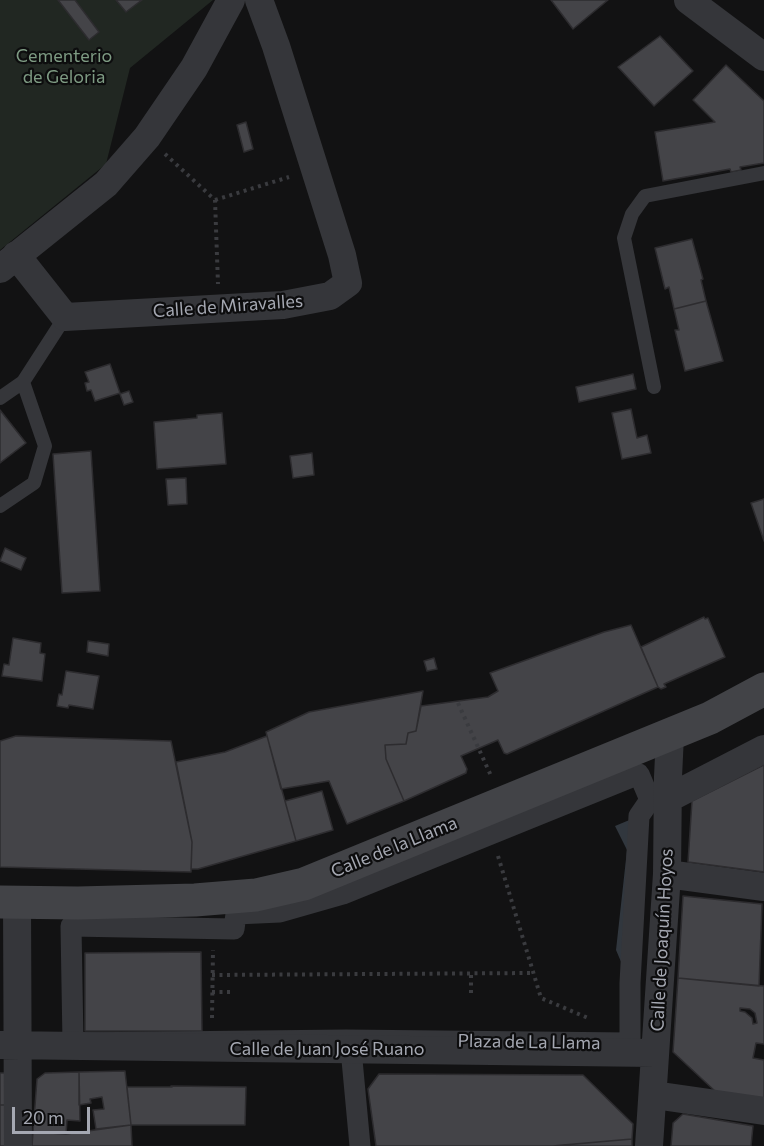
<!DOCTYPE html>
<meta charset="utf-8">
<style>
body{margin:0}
#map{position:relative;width:764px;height:1146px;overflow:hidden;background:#121213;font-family:Commissioner,sans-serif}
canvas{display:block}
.scale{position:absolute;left:12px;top:1107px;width:78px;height:27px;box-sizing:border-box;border:3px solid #a5a8b2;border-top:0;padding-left:8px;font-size:18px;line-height:21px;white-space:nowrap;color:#a5a8b2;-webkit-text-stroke:4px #0d0d0e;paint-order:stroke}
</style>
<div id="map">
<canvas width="764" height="1146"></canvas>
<div class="scale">20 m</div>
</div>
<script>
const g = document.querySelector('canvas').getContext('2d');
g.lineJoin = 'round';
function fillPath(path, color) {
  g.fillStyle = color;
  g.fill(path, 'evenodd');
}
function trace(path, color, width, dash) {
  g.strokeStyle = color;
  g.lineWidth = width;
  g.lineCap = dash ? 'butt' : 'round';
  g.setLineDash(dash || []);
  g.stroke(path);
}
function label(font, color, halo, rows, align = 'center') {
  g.font = font + ' Commissioner,sans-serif';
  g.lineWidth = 4.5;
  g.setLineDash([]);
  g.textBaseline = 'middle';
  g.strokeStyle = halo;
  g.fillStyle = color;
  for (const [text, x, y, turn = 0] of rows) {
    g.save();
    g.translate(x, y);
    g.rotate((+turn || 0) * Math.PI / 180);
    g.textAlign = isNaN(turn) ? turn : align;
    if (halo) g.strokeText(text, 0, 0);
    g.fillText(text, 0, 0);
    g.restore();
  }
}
fillPath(new Path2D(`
 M 0,0 L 213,0 L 130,68 L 106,164 L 0,250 Z`), '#212722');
fillPath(new Path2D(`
 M 639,816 L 630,983 L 616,950 L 627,850 L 615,826 Z`), '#31373e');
const building = new Path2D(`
 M 58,0 L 75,0 L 99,32 L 89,40 Z
 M 116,0 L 142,0 L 126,12 Z
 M 551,0 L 608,0 L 573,29 Z
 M 660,36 L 693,71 L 654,106 L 618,67 Z
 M 726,65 L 764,101 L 764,163 L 740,167 L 741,170 L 731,172 L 730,169 L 663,181 L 655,132 L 715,122 L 693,100 Z
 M 246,122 L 253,149 L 244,152 L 237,125 Z
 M 692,239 L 703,279 L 701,280 L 706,301 L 674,309 L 669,287 L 665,289 L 655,248 Z
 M 706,301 L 723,361 L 685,371 L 675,330 L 679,330 L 674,309 Z
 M 110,364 L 120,393 L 95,401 L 91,390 L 87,391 L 85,383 L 89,382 L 85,372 Z
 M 633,374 L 636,389 L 579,402 L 576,387 Z
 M 129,391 L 133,402 L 124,405 L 120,394 Z
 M 631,409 L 637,438 L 647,435 L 651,453 L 622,459 L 612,413 Z
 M 0,410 L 26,443 L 0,463 Z
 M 222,413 L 226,464 L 157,469 L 154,422 L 197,418 L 197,415 Z
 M 91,451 L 100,591 L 62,593 L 53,454 Z
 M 312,453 L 314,475 L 293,478 L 290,456 Z
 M 186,478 L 187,504 L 168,505 L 166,479 Z
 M 764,499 L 764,541 L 751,503 Z
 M 5,548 L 26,558 L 21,570 L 0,561 Z
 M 704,617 L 705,619 L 708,618 L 725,657 L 664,684 L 666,687 L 661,689 L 658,687 L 641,647 Z
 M 631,625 L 658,687 L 507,754 L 504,753 L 498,740 L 461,756 L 467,769 L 466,773 L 404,801 L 386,759 L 385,745 L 406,744 L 408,733 L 416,731 L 421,706 L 488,697 L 498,691 L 490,673 L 604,632 Z
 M 13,638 L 41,643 L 40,653 L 45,654 L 42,681 L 2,676 L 4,664 L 9,665 Z
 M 88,641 L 109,644 L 108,656 L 87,652 Z
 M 434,658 L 437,669 L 427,671 L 424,661 Z
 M 66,671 L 99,676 L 93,709 L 69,705 L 68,708 L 57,706 L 59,694 L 62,695 Z
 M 423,691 L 416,731 L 408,733 L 406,744 L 385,745 L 386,759 L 404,801 L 347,824 L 329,781 L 281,789 L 266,732 L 309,712 Z
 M 16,736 L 171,741 L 192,842 L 191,872 L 0,867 L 0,741 Z
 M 267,736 L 296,841 L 198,869 L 191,869 L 192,842 L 176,762 L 225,752 Z
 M 764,765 L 764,872 L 688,862 L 692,801 Z
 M 322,791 L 333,830 L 296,841 L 285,801 Z
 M 683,896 L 762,904 L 759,986 L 678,978 Z
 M 201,952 L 202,1031 L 85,1031 L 85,953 Z
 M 678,978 L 764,986 L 764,1044 L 756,1043 L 753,1058 L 764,1060 L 764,1100 L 716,1092 L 673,1052 ZM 740,1008 L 750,1009 L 755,1013 L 757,1023 L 753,1024 L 752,1018 L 745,1012 L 740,1011 Z
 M 125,1071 L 131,1125 L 96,1129 L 93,1110 L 104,1109 L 102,1097 L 90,1099 L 91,1103 L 79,1105 L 79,1072 Z
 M 79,1072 L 80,1121 L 67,1120 L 66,1134 L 33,1132 L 37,1079 L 45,1073 Z
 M 0,1073 L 5,1073 L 5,1105 L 0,1105 Z
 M 379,1074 L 583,1075 L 633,1124 L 632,1139 L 553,1146 L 376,1146 L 368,1089 Z
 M 171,1086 L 246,1087 L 245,1125 L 131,1125 L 127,1087 L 172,1087 Z
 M 0,1105 L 5,1105 L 5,1146 L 0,1146 Z
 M 683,1114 L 753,1126 L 751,1146 L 671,1146 L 673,1123 Z
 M 131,1125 L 132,1146 L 32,1146 L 33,1132 L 66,1134 Z
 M 632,1139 L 632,1146 L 553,1146 L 563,1145 Z`);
fillPath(building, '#444448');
trace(building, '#2d2c2f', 1.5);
trace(new Path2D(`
 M 165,154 L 215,200 L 218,284
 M 215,200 L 289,177
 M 458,703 L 492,778
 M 498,856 L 541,998 L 588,1018
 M 212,975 L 534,973
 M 212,992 L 234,992
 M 471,993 L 471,974
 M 212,1018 L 213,950`), '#3a3b3f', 4, [3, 4.5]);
trace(new Path2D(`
 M 654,387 L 624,238 L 632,214 L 645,196 L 764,173
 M 0,398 L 23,382
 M 0,506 L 34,483 L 45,446 L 23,382 L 65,317`), '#35363a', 14);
trace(new Path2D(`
 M 639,774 L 650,800 L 639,816 L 630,983 L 630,1043 L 346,1040 L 73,1043 L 71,926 L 234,929 L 236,914 L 280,912 L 343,894 Z
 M 351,1049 L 360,1146`), '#35363a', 21);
trace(new Path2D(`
 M 688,0 L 764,57
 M 16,255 L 65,317 L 283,305 L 330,296 L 348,283 L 342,255 L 276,46 L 259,0
 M 0,269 L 106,184 L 147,137 L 194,68 L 231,0
 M 669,798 L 764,749
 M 667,874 L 764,887
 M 17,902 L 18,1146
 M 0,1045 L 655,1053
 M 654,1095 L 764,1111
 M 649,1146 L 667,874 L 668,777 L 670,735`), '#35363a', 28);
trace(new Path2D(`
 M 0,902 L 78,903 L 195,900 L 256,895 L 304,884 L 710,718 L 764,689`), '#424347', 33);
label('18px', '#7e9b83', '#0d0d0e', [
 ["Cementerio",64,56],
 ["de Geloria",64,77]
]);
label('18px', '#a5a8b2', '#0d0d0e', [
 ["Calle de Miravalles",228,306,-4],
 ["Calle de la Llama",394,847,-22],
 ["Calle de Joaquín Hoyos",662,940,-87],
 ["Plaza de La Llama",529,1042,1],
 ["Calle de Juan José Ruano",327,1049]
]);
</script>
